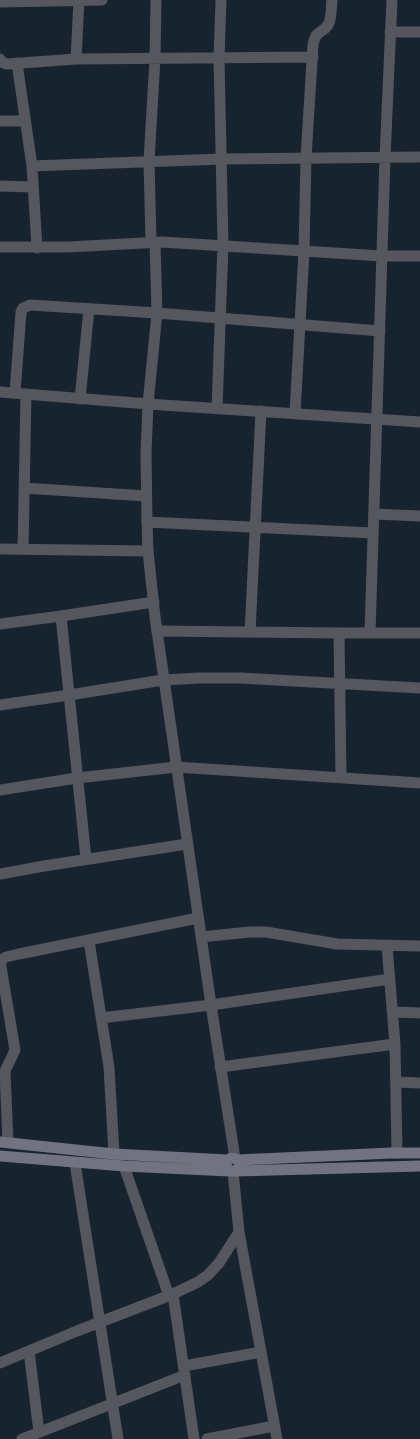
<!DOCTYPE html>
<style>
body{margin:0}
canvas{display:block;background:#17232f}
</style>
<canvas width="420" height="1439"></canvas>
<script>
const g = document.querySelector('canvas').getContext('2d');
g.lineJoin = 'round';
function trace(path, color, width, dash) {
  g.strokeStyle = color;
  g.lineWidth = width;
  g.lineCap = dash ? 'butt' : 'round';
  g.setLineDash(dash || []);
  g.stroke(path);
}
trace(new Path2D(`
 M 0,2 L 102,0
 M 390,32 L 420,32
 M 0,59 L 3,63 L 8,64 L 76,59 L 313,57
 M 76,59 L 79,0
 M 17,63 L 32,166
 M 0,121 L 25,121
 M 0,186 L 33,187
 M 151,242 L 149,161 L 155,59 L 156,0
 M 0,247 L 68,247 L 162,242 L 382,256 L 420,256
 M 37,248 L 32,166 L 222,159 L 420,157
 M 15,393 L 21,312 L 23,308 L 30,305 L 157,313 L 380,331
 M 80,399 L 89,309
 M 148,404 L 157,313 L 155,242
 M 217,408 L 223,245 L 219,58 L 221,0
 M 295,413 L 304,251 L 306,158 L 313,45 C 316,29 321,35 328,25 C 332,18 331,8 332,0
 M 24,488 L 146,496
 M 374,514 L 420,516
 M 147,522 L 373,533
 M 0,549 L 148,551
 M 23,549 L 26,394
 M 0,624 L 61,616
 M 157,631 L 339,633 L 420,633
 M 250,632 L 261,411
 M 339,633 L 341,777
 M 370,633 L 385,158 L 392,0
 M 0,705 L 69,695 L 163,680 L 200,678 L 240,678 L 420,688
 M 0,790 L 77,778 L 176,767 L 420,783
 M 86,859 L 61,616 L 154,602
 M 0,874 L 44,866 L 187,844
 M 201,937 L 250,932 L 266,932 L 337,944 L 420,946
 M 89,941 L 109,1067 L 114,1154
 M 387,946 L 395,1044 L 397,1153
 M 393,1012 L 420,1013
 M 101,1018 L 211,1005 L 390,979
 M 220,1067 L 395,1044
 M 397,1082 L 420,1083
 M 8,1142 L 5,1071 L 15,1050 L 0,961 L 6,957 L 19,954 L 198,918
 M 75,1163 L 118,1439
 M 124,1166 L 169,1296
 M 239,1232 L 277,1439
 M 173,1294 L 194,1439
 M 29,1351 L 39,1432
 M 0,1363 L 77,1331 L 173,1294 L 198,1282 L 208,1275 L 219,1263 L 239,1232 L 233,1172
 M 184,1366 L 261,1352
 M 22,1439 L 185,1375
 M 207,1439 L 274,1426`), '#55565e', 11);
trace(new Path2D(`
 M 0,392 L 148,404 L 420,422
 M 148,404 L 146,453 L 147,522 L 148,551 L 155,617 L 211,1005 L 235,1158`), '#55565e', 11);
trace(new Path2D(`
 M 0,1142 L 114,1154 L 227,1160
 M 0,1156 L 124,1166 L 230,1171
 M 238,1160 L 240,1165 L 236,1171 L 230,1171 C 221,1164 229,1154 238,1160 L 391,1153 L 420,1153
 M 236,1171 L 420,1166`), '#727380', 11);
</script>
